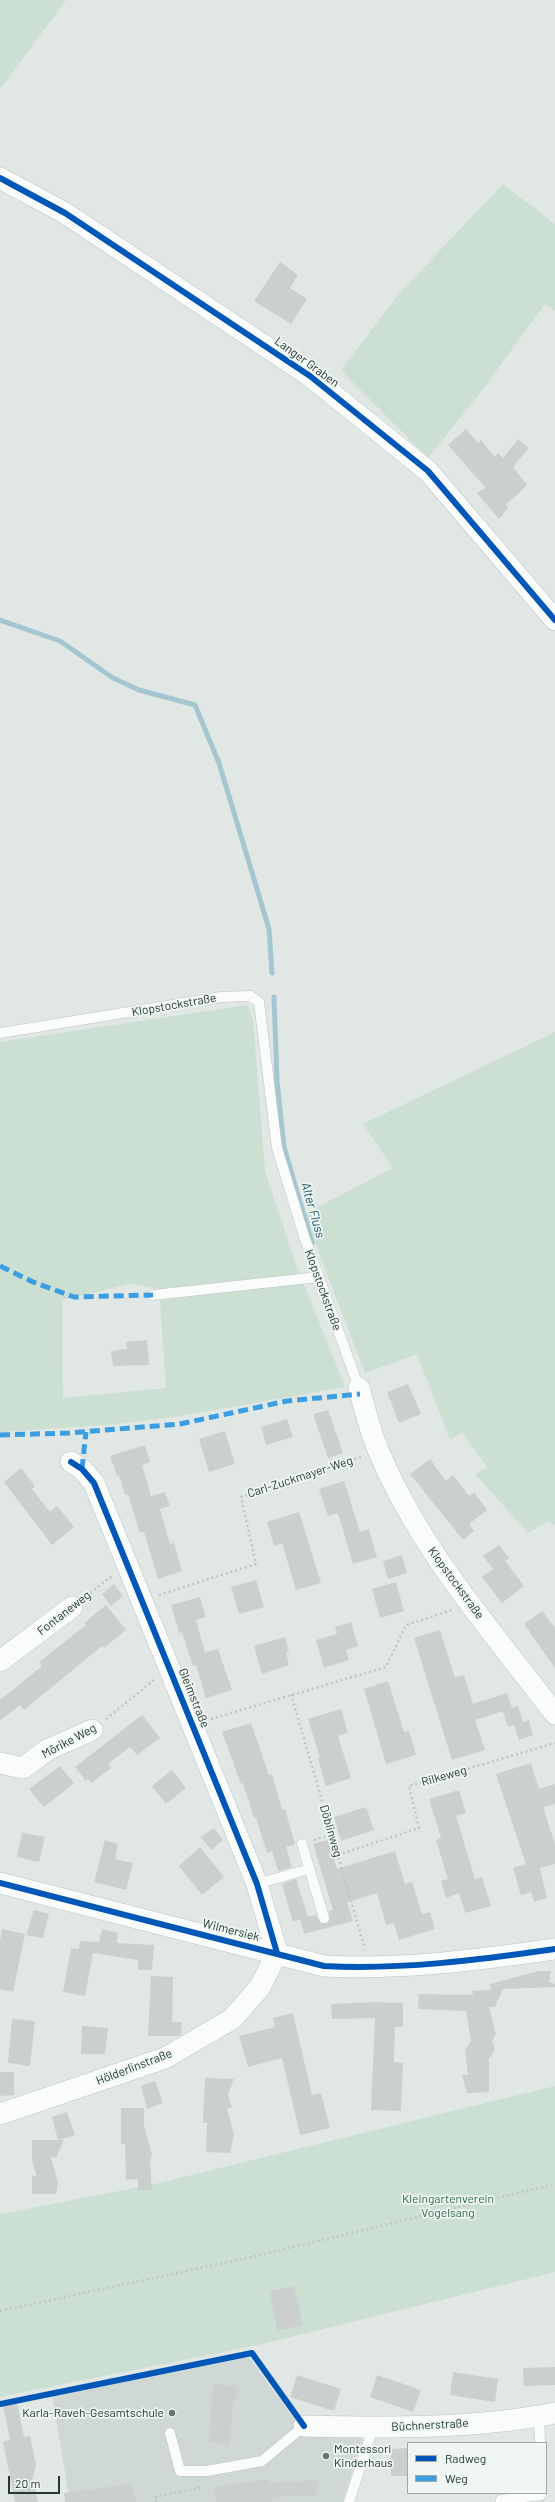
<!DOCTYPE html>
<meta charset="utf-8">
<style>
body{margin:0}
#map{position:relative;width:555px;height:2502px;overflow:hidden;background:#e1e7e4;font-family:Barlow,sans-serif}
canvas{display:block}
.legend{position:absolute;left:407px;top:2442px;width:140px;height:52px;box-sizing:border-box;background:#eff6f3;border:1px solid #9daaa7;margin:0;padding:5px 7px;list-style:none;font-size:12px;color:#223734}
.legend li{display:flex;align-items:center;gap:8px;height:20px}
.legend b{width:20px;border:1px solid #9daaa7}
.scale{position:absolute;left:8px;top:2476px;width:52px;height:18px;box-sizing:border-box;border:2px solid #223734;border-top:0;padding-left:5px;font-size:12px;line-height:14px;white-space:nowrap;color:#223734;-webkit-text-stroke:3px #eff6f3;paint-order:stroke}
</style>
<div id="map">
<canvas width="555" height="2502"></canvas>
<ul class="legend">
<li><b style="height:5px;background:#0057b8"></b>Radweg</li>
<li><b style="height:5px;background:#3c9ee2"></b>Weg</li>
</ul>
<div class="scale">20 m</div>
</div>
<script>
const g = document.querySelector('canvas').getContext('2d');
g.lineJoin = 'round';
function fillPath(path, color) {
  g.fillStyle = color;
  g.fill(path, 'evenodd');
}
function trace(path, color, width, dash) {
  g.strokeStyle = color;
  g.lineWidth = width;
  g.lineCap = dash ? 'butt' : 'round';
  g.setLineDash(dash || []);
  g.stroke(path);
}
function label(font, color, halo, rows, align = 'center') {
  g.font = font + ' Barlow,sans-serif';
  g.lineWidth = 3.5;
  g.setLineDash([]);
  g.textBaseline = 'middle';
  g.strokeStyle = halo;
  g.fillStyle = color;
  for (const [text, x, y, turn = 0] of rows) {
    g.save();
    g.translate(x, y);
    g.rotate((+turn || 0) * Math.PI / 180);
    g.textAlign = isNaN(turn) ? turn : align;
    if (halo) g.strokeText(text, 0, 0);
    g.fillText(text, 0, 0);
    g.restore();
  }
}
fillPath(new Path2D(`
 M 249,2357 L 304,2433 L 363,2436 L 343,2502 L 70,2502 L 52,2394 Z`), '#cfd8d4');
fillPath(new Path2D(`
 M 0,0 L 66,0 L 0,89 Z
 M 503,184 L 555,224 L 555,311 L 545,304 L 480,393 L 428,458 L 341,370 L 397,296 Z
 M 247,1005 L 253,1020 L 265,1171 L 295,1262 L 345,1387 L 175,1417 L 105,1425 L 0,1432 L 0,1042 ZM 130,1284 L 162,1289 L 160,1302 L 166,1388 L 63,1398 L 62,1300 Z
 M 555,1032 L 555,1525 L 548,1521 L 528,1533 L 475,1474 L 487,1467 L 462,1432 L 450,1440 L 417,1354 L 365,1373 L 304,1214 L 393,1168 L 363,1124 Z
 M 555,2086 L 555,2272 L 258,2345 L 0,2397 L 0,2214 L 155,2184 Z`), '#cbdfd3');
trace(new Path2D(`
 M 0,620 L 60,641 L 113,678 L 139,690 L 195,705 L 219,763 L 269,929 L 272,973
 M 274,997 L 277,1081 L 284,1147 L 312,1243`), '#a5c6d1', 5);
fillPath(new Path2D(`
 M 280,262 L 298,275 L 290,288 L 307,299 L 291,324 L 254,301 Z
 M 466,429 L 478,443 L 481,440 L 495,457 L 498,453 L 503,458 L 518,439 L 529,448 L 513,467 L 527,485 L 506,505 L 508,508 L 499,519 L 477,493 L 486,488 L 448,445 Z
 M 147,1340 L 149,1365 L 113,1366 L 111,1351 L 127,1349 L 126,1342 Z
 M 408,1384 L 421,1414 L 399,1423 L 387,1392 Z
 M 328,1410 L 343,1453 L 328,1458 L 313,1414 Z
 M 287,1419 L 293,1437 L 266,1445 L 261,1427 Z
 M 225,1431 L 235,1464 L 209,1472 L 199,1439 Z
 M 145,1445 L 150,1462 L 142,1465 L 151,1496 L 165,1492 L 170,1506 L 160,1509 L 170,1544 L 174,1543 L 182,1571 L 158,1579 L 144,1532 L 140,1533 L 128,1494 L 125,1495 L 119,1475 L 117,1476 L 110,1456 Z
 M 430,1459 L 446,1481 L 453,1475 L 469,1496 L 474,1492 L 487,1510 L 469,1524 L 474,1531 L 463,1540 L 410,1474 Z
 M 21,1468 L 35,1486 L 32,1489 L 50,1512 L 57,1506 L 74,1527 L 52,1545 L 4,1482 Z
 M 344,1481 L 360,1532 L 369,1529 L 377,1557 L 353,1564 L 338,1513 L 328,1516 L 319,1489 Z
 M 299,1512 L 321,1583 L 296,1590 L 282,1543 L 274,1546 L 267,1522 Z
 M 499,1545 L 509,1558 L 505,1561 L 524,1586 L 502,1603 L 482,1577 L 493,1569 L 483,1556 Z
 M 402,1555 L 407,1573 L 388,1579 L 383,1561 Z
 M 256,1580 L 264,1607 L 239,1614 L 231,1587 Z
 M 396,1582 L 404,1611 L 380,1618 L 372,1589 Z
 M 114,1584 L 123,1596 L 111,1606 L 102,1594 Z
 M 200,1597 L 206,1617 L 196,1620 L 205,1652 L 218,1649 L 232,1690 L 206,1698 L 196,1665 L 193,1666 L 182,1632 L 179,1633 L 171,1605 Z
 M 106,1605 L 126,1630 L 104,1648 L 102,1646 L 24,1710 L 20,1705 L 0,1721 L 0,1700 L 42,1666 L 39,1662 L 86,1625 L 84,1623 Z
 M 542,1611 L 555,1628 L 555,1668 L 524,1624 Z
 M 351,1622 L 358,1646 L 346,1650 L 349,1660 L 324,1668 L 316,1640 L 337,1634 L 335,1627 Z
 M 440,1630 L 455,1678 L 464,1675 L 473,1704 L 507,1693 L 512,1708 L 518,1706 L 523,1722 L 529,1720 L 533,1735 L 519,1740 L 514,1725 L 508,1727 L 503,1711 L 475,1720 L 485,1750 L 452,1760 L 414,1638 Z
 M 285,1637 L 289,1652 L 286,1652 L 289,1665 L 262,1674 L 254,1646 Z
 M 388,1681 L 404,1732 L 409,1731 L 416,1755 L 386,1764 L 364,1689 Z
 M 341,1709 L 348,1733 L 338,1736 L 351,1778 L 326,1786 L 318,1759 L 320,1758 L 308,1719 Z
 M 142,1715 L 160,1738 L 137,1755 L 130,1747 L 108,1764 L 111,1768 L 91,1783 L 88,1779 L 86,1781 L 75,1767 Z
 M 251,1723 L 269,1775 L 272,1774 L 282,1809 L 285,1809 L 295,1844 L 286,1847 L 292,1867 L 278,1871 L 272,1851 L 267,1853 L 256,1818 L 254,1818 L 243,1783 L 241,1784 L 222,1732 Z
 M 531,1763 L 539,1789 L 555,1784 L 555,1804 L 543,1807 L 555,1844 L 555,1864 L 540,1868 L 547,1898 L 534,1902 L 531,1892 L 521,1895 L 513,1868 L 526,1864 L 496,1774 Z
 M 60,1766 L 74,1783 L 44,1807 L 29,1789 Z
 M 172,1770 L 186,1788 L 166,1804 L 152,1786 Z
 M 459,1790 L 466,1813 L 456,1816 L 475,1879 L 482,1877 L 491,1906 L 465,1913 L 459,1893 L 446,1898 L 441,1881 L 448,1879 L 436,1840 L 441,1838 L 429,1799 Z
 M 366,1807 L 374,1830 L 341,1841 L 334,1817 Z
 M 214,1828 L 223,1840 L 211,1850 L 201,1837 Z
 M 22,1833 L 45,1837 L 39,1862 L 17,1857 Z
 M 105,1840 L 118,1844 L 115,1859 L 133,1863 L 126,1890 L 94,1882 Z
 M 328,1840 L 337,1869 L 395,1851 L 405,1884 L 412,1882 L 422,1914 L 430,1912 L 435,1929 L 399,1940 L 394,1923 L 386,1925 L 377,1893 L 347,1902 L 353,1921 L 304,1934 L 300,1919 L 293,1922 L 282,1884 L 296,1879 L 308,1917 L 316,1915 L 320,1923 L 328,1923 L 330,1919 L 329,1911 L 333,1910 L 313,1844 Z
 M 200,1847 L 224,1877 L 202,1895 L 179,1866 Z
 M 34,1910 L 49,1914 L 43,1938 L 26,1935 Z
 M 2,1929 L 25,1934 L 13,1992 L 0,1989 L 0,1942 Z
 M 102,1929 L 118,1933 L 117,1943 L 154,1945 L 152,1970 L 138,1970 L 138,1960 L 93,1953 L 85,1996 L 63,1992 L 71,1948 L 79,1949 L 80,1941 L 99,1942 Z
 M 539,1971 L 551,1971 L 549,1982 L 555,1984 L 555,1987 L 503,1989 L 495,2007 L 489,2007 L 496,2034 L 492,2041 L 495,2049 L 491,2057 L 489,2058 L 489,2092 L 467,2093 L 462,2075 L 468,2075 L 465,2050 L 471,2041 L 466,2011 L 418,2009 L 419,1994 L 473,1995 L 472,1991 L 491,1990 L 490,1984 Z
 M 151,1976 L 173,1977 L 172,2022 L 182,2022 L 181,2035 L 178,2036 L 148,2036 Z
 M 375,2002 L 403,2003 L 403,2027 L 395,2027 L 394,2062 L 403,2063 L 401,2111 L 371,2110 L 375,2018 L 332,2019 L 331,2004 Z
 M 293,2013 L 312,2095 L 321,2093 L 330,2128 L 300,2135 L 282,2058 L 248,2067 L 239,2036 L 275,2027 L 273,2018 Z
 M 12,2019 L 35,2021 L 30,2066 L 8,2063 Z
 M 82,2026 L 108,2028 L 105,2054 L 81,2054 Z
 M 0,2072 L 14,2072 L 14,2095 L 0,2096 Z
 M 205,2078 L 234,2079 L 228,2094 L 232,2108 L 227,2108 L 234,2135 L 230,2153 L 206,2152 L 207,2123 L 203,2123 Z
 M 155,2081 L 163,2103 L 147,2109 L 141,2086 Z
 M 121,2108 L 144,2108 L 144,2125 L 152,2154 L 150,2162 L 152,2190 L 138,2190 L 138,2179 L 126,2180 L 125,2144 L 121,2144 Z
 M 67,2112 L 75,2135 L 59,2140 L 64,2140 L 56,2158 L 51,2157 L 58,2183 L 56,2194 L 32,2194 L 32,2175 L 37,2177 L 32,2160 L 32,2140 L 58,2140 L 52,2117 Z
 M 294,2286 L 303,2325 L 277,2331 L 270,2291 Z
 M 555,2367 L 555,2385 L 524,2386 L 523,2368 Z
 M 453,2372 L 498,2379 L 495,2402 L 450,2395 Z
 M 297,2375 L 341,2389 L 334,2411 L 290,2397 Z
 M 377,2375 L 421,2390 L 413,2412 L 370,2397 Z
 M 213,2384 L 237,2386 L 236,2400 L 233,2400 L 230,2444 L 209,2442 Z
 M 17,2403 L 24,2437 L 30,2436 L 36,2465 L 31,2484 L 34,2483 L 38,2502 L 15,2502 L 3,2442 L 10,2440 L 3,2405 Z
 M 408,2448 L 408,2476 L 391,2476 L 391,2449 Z
 M 270,2479 L 270,2483 L 319,2480 L 315,2496 L 272,2497 L 273,2502 L 216,2502 L 214,2487 Z
 M 131,2484 L 136,2502 L 65,2502 L 64,2493 Z`), '#cbd0cf');
const lane = new Path2D(`
 M 0,1033 L 221,997 L 250,996 L 259,1002 L 277,1148 L 304,1236 L 359,1388
 M 153,1295 L 319,1277
 M 302,1844 L 324,1918
 M 257,1884 L 309,1869
 M 539,2416 L 540,2443
 M 170,2433 L 180,2471 L 207,2471 L 262,2461 L 304,2426
 M 349,2502 L 373,2428
 M 501,2502 L 501,2500 L 541,2495`);
const street = new Path2D(`
 M 0,178 L 65,213 L 310,376 L 428,471 L 555,620
 M 359,1388 C 365,1409 370,1432 379,1452 C 420,1550 491,1630 555,1714
 M 71,1462 L 82,1469 L 94,1483 L 257,1884 L 277,1953
 M 0,1661 L 72,1607
 M 0,1763 L 23,1768 L 47,1750 L 92,1730
 M 0,1883 L 324,1966 C 401,1970 479,1960 555,1949
 M 0,2114 L 165,2058 L 232,2019 L 260,1987 L 277,1953
 M 304,2426 C 387,2428 473,2429 555,2413`);
trace(lane, '#bec4c1', 11);
trace(street, '#bec4c1', 22);
trace(new Path2D(`
 M 159,1595 L 256,1564 L 241,1497 L 361,1457
 M 86,1596 L 112,1576
 M 291,1694 L 365,1949
 M 106,1719 L 154,1680
 M 211,1719 L 386,1667 L 406,1625 L 452,1610
 M 314,1840 L 332,1834
 M 338,1855 L 419,1828 L 409,1786 L 555,1743
 M 0,2311 L 247,2258 L 555,2184
 M 156,2502 L 155,2497 L 199,2488 L 200,2485`), '#bfc7c5', 2.5, [2, 3]);
trace(lane, '#fafbfb', 10);
trace(street, '#fafbfb', 21);
trace(new Path2D(`
 M 0,1266 L 33,1282 L 74,1297 L 153,1295
 M 0,1435 L 69,1433 L 180,1424 L 287,1401 L 360,1394
 M 82,1469 L 86,1432`), '#3c9ee2', 5, [10, 5]);
trace(new Path2D(`
 M 0,178 L 65,213 L 310,376 L 428,471 L 555,620
 M 71,1462 L 82,1469 L 94,1483 L 257,1884 L 277,1953
 M 0,1883 L 324,1966 C 401,1970 479,1960 555,1949
 M 0,2404 L 252,2353 L 304,2426`), '#0057b8', 6);
for (const [x, y, r, color] of [
 [172,2413,4,"#657572"],
 [326,2456,4,"#657572"]
]) {
  const dot = new Path2D();
  dot.arc(x, y, r, 0, 2 * Math.PI);
  g.fillStyle = color;
  g.fill(dot);
  trace(dot, '#eff6f3', 1.5);
}
label('12px', '#223734', '#eff6f3', [
 ["Langer Graben",307,362,36],
 ["Klopstockstraße",174,1005,-10],
 ["Klopstockstraße",323,1290,70],
 ["Carl-Zuckmayer-Weg",300,1477,-18],
 ["Klopstockstraße",456,1583,54],
 ["Fontaneweg",64,1613,-38],
 ["Gleimstraße",194,1698,68],
 ["Mörike Weg",69,1741,-28],
 ["Rilkeweg",444,1776,-16],
 ["Döblinweg",331,1831,74],
 ["Wilmersiek",231,1930,14],
 ["Hölderlinstraße",134,2067,-21],
 ["Büchnerstraße",430,2425,-3]
]);
label('12px', '#30694d', '#eff6f3', [
 ["Kleingartenverein",448,2199],
 ["Vogelsang",448,2213]
]);
label('12px', '#223734', '#eff6f3', [
 ["Karla-Raveh-Gesamtschule",164,2413],
 ["Montessori",334,2449,"left"],
 ["Kinderhaus",334,2463,"left"]
], 'right');
label('italic 13px', '#22576c', '#eff6f3', [
 ["Alter Fluss",313,1210,74]
]);
</script>
